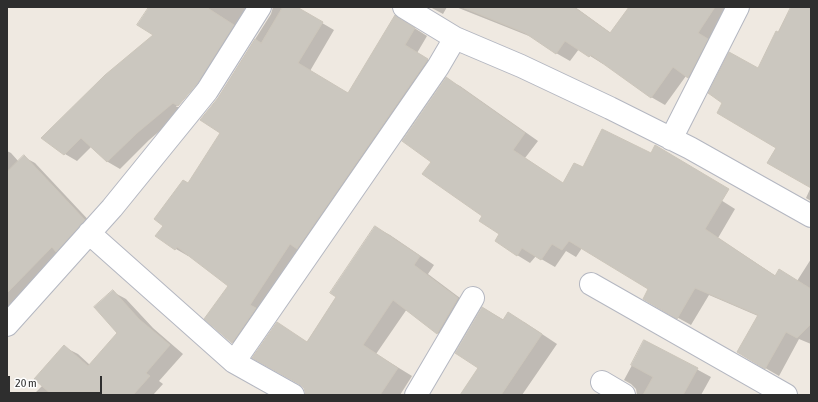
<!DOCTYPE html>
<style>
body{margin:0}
#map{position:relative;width:818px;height:402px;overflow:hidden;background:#efe9e1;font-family:"Asap Condensed",sans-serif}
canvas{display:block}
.frame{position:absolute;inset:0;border:8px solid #2e2e2e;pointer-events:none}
.scale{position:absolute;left:8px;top:376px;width:94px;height:18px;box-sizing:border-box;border:2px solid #2e2e2e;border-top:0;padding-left:5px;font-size:12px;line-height:14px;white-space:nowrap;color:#2e2e2e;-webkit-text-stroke:3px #fff;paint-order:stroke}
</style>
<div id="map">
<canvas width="818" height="402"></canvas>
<div class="frame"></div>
<div class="scale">20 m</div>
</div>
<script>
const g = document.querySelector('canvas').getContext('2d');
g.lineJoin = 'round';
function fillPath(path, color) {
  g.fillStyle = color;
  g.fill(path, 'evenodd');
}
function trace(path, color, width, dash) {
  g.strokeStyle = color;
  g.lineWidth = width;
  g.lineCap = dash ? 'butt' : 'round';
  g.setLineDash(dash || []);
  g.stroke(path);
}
fillPath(new Path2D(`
 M 150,7 L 262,7 L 186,109 L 149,140 L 120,169 L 108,162 L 92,146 L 77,161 L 65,154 L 155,35 ZM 199,79 L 201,80 L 179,107 L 176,107 Z
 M 273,7 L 295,7 L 334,30 L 310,71 L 349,94 L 408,24 L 427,36 L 417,53 L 440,67 L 245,350 L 232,342 L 230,286 L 189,255 L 188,256 L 176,249 L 164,225 L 189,184 L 222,132 L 218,98 L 271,14 Z
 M 430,7 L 447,7 L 443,14 Z
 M 456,7 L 575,7 L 611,33 L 630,7 L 729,7 L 702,85 L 686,76 L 665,105 L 651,97 L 604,63 L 603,64 L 579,49 L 570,61 L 556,53 L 534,38 Z
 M 446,79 L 460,86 L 538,141 L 525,158 L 564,184 L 583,168 L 694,183 L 735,209 L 718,238 L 776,276 L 797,281 L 811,259 L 811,344 L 799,339 L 779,376 L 738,352 L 758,316 L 709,295 L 691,325 L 644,299 L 650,289 L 582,248 L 576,257 L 566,251 L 555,267 L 536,256 L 530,263 L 517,255 L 501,234 L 432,162 Z
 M 7,151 L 11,153 L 19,162 L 24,157 L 35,163 L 95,227 L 7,324 Z
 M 811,187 L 811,201 L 806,198 Z
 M 375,227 L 390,235 L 434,265 L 428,274 L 472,307 L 452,341 L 438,333 L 407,309 L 376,354 L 412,376 L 400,395 L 308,395 L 291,332 L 307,342 L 337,296 Z
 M 113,292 L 126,299 L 153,328 L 183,354 L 159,381 L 163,384 L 153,395 L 33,395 L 42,386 L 64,347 L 78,354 L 90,365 L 118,333 Z
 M 483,308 L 504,320 L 524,322 L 557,344 L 522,395 L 475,395 L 479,368 Z
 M 645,341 L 711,377 L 701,395 L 637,395 L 636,389 L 631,384 L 624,380 Z`), '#0003');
const building = new Path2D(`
 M 149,7 L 206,7 L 234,25 L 197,84 L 178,106 L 173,103 L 137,133 L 107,162 L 81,138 L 64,155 L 41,138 L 105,75 L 153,35 L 137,25 Z
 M 283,7 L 297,7 L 323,22 L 298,63 L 348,93 L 395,15 L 415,28 L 405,45 L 428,59 L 297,249 L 290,244 L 250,305 L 256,308 L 232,343 L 204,319 L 228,286 L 177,247 L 175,250 L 155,236 L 163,226 L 154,219 L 183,180 L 188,183 L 220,133 L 200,120 L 218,98 L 255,39 L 261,43 Z
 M 464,7 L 574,7 L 610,33 L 629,7 L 715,7 L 698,33 L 708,39 L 688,78 L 673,67 L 651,98 L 591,55 L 589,57 L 565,41 L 556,54 L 525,33 L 464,8 Z
 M 791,7 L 811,7 L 811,188 L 767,163 L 776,148 L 717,113 L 722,103 L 708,93 L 729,52 L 758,68 L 776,31 L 778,32 Z
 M 446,77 L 525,133 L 513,150 L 563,183 L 574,163 L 583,167 L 602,129 L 651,153 L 655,145 L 729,189 L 705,229 L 775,276 L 779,269 L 811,289 L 811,324 L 797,338 L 786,332 L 765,369 L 737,352 L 758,315 L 695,288 L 677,319 L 643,299 L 648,289 L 569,241 L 562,250 L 552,244 L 541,260 L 522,248 L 517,256 L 495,241 L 499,234 L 479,221 L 482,216 L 422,174 L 431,162 L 402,141 Z
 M 24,155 L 85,220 L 56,252 L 52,247 L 7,293 L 7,172 Z
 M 375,226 L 420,256 L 414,265 L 458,298 L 437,334 L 393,300 L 363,345 L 398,368 L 380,395 L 306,395 L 304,388 L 299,384 L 252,358 L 277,322 L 307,342 L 336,297 L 330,293 Z
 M 113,290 L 139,319 L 170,345 L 146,373 L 150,376 L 133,395 L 52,395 L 34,379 L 64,345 L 88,366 L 117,333 L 94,307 Z
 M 482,307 L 503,320 L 508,312 L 542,334 L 501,395 L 460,395 L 478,368 L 455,353 Z
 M 644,340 L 698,368 L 683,395 L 643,395 L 653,377 L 631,365 Z`);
fillPath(building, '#cbc7bf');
trace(building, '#cbc5ba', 1);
const minor = new Path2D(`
 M 404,7 L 455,38 L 521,66 L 610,108 L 690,148 L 811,216
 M 671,139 L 738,7
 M 89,233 L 234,362 L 293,395
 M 591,284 L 786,395
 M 7,325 L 112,208 L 207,91 L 260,7
 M 234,362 L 438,67 L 455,38
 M 602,382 L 624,395
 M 416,395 L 473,298`);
trace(minor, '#b4b7c1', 24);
trace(minor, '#fff', 22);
</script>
